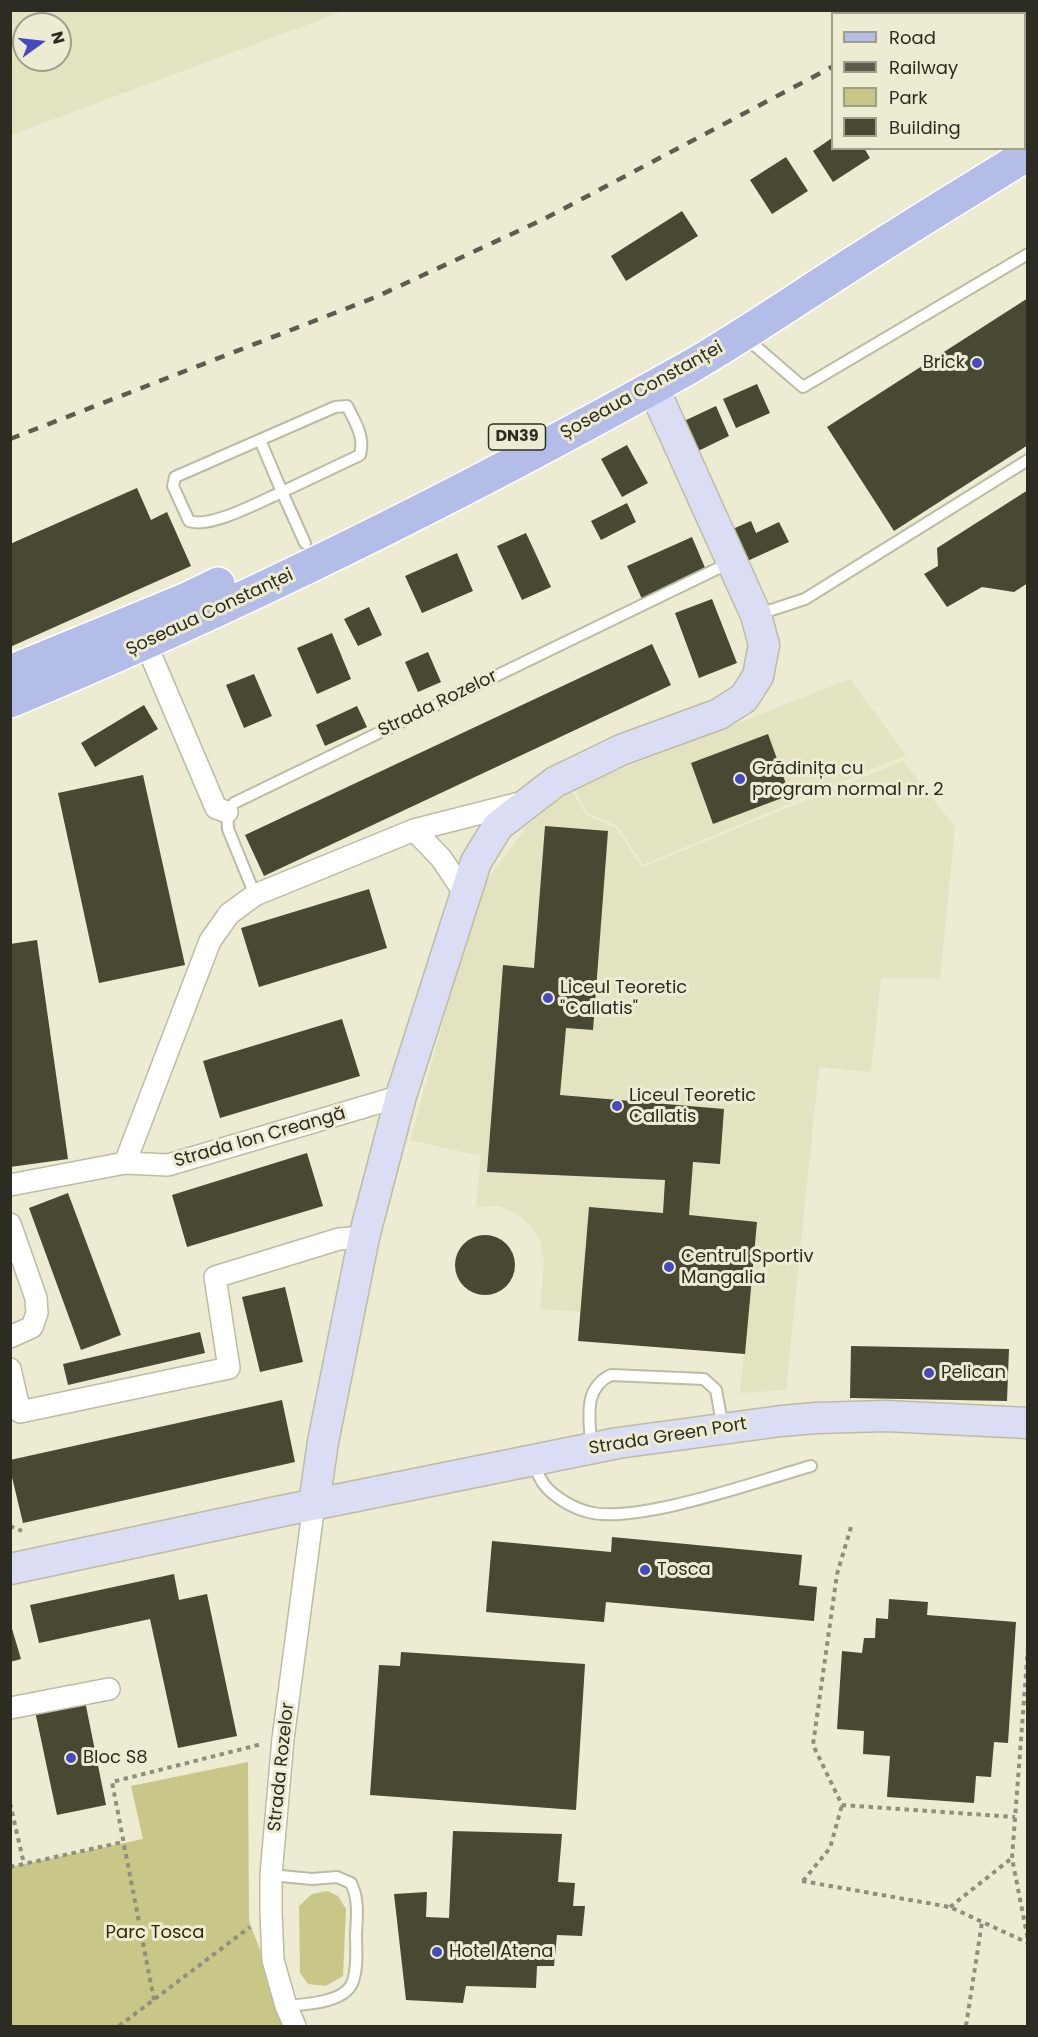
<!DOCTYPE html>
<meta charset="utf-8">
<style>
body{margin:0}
#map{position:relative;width:1038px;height:2037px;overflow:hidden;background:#edecd2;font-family:Poppins,sans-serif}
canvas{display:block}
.frame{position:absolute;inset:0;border:12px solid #2c2c22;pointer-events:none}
.legend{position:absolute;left:831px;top:12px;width:195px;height:138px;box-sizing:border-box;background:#edecd2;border:2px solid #a09f8c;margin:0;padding:8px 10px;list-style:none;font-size:18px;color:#2c2c22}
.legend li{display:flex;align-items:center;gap:12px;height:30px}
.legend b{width:30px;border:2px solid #a09f8c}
.north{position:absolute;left:12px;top:12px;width:60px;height:60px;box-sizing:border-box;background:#edecd2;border:2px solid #a09f8c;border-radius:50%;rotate:75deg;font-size:16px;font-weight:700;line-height:24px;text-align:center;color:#2c2c22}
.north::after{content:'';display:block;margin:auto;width:21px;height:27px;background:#454abf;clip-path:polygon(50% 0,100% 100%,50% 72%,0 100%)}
</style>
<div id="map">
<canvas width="1038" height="2037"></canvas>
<div class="frame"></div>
<ul class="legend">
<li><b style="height:8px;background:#b4bce8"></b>Road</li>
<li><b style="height:8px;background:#5d5d4f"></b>Railway</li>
<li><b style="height:16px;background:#c9c787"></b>Park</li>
<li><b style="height:16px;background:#494833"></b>Building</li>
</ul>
<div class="north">N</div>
</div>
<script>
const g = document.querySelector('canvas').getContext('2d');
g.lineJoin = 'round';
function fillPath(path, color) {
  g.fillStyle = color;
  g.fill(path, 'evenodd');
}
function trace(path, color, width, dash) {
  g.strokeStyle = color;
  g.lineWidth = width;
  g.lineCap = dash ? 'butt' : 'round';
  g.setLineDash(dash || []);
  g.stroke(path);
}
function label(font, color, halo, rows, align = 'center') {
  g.font = font + ' Poppins,sans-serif';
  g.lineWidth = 6;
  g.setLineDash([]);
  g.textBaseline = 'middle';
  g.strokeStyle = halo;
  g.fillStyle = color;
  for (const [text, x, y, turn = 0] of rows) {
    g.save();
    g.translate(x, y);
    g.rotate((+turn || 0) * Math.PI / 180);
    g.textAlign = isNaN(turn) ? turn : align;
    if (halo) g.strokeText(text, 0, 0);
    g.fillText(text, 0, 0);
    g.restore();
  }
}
fillPath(new Path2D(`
 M 11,10 L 344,10 L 344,11 L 11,135 ZM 24,24 L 60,24 L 60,60 L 24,60 Z
 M 850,679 L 906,755 L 643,865 L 617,826 L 588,813 L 573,788 Z
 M 903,761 L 955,827 L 940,979 L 881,978 L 871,1072 L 819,1067 L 786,1390 L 740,1393 L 744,1354 L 578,1340 L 581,1312 L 540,1309 L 544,1262 L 540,1240 L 530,1225 L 516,1213 L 498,1206 L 476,1207 L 481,1156 L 410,1140 L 481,888 L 527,826 L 571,789 L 586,815 L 616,828 L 642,867 Z`), '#e3e2c1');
fillPath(new Path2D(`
 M 248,1762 L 249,1921 L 289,2026 L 11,2026 L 10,1867 L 143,1839 L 131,1786 Z
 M 327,1891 L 338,1896 L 346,1909 L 343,1976 L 326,1986 L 308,1984 L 300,1973 L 299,1906 L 312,1894 Z`), '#c9c787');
fillPath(new Path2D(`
 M 832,138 L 832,148 L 864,148 L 870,158 L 833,182 L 813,151 Z
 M 786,157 L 808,191 L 772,214 L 750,180 Z
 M 682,211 L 698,236 L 626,281 L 611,256 Z
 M 1028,298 L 1028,445 L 894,531 L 827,427 Z
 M 757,384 L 770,413 L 736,428 L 723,399 Z
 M 716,406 L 729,436 L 696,452 L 682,422 Z
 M 627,445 L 648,483 L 622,497 L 601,459 Z
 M 137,488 L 151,520 L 167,512 L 191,566 L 10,647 L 10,544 Z
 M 1028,490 L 1028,583 L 1014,592 L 982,587 L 947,607 L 924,574 L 938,566 L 937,548 Z
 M 627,503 L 636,522 L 601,540 L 591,521 Z
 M 751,521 L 756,533 L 779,522 L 789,542 L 743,563 L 728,531 Z
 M 526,533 L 551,587 L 522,600 L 497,546 Z
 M 692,537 L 706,570 L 642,599 L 627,566 Z
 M 457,553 L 473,591 L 422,613 L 405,576 Z
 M 712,599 L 737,663 L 699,678 L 675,613 Z
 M 369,607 L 382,635 L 358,646 L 344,619 Z
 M 332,633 L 351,679 L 317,694 L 297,648 Z
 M 652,644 L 671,685 L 264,876 L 245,835 Z
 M 428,652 L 441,682 L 418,692 L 405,662 Z
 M 254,674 L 272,716 L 244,728 L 226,685 Z
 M 144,705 L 158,729 L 95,767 L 81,743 Z
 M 357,706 L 367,727 L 325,746 L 316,725 Z
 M 768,734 L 790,795 L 713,824 L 691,763 Z
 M 143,775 L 185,965 L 99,983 L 58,793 Z
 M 545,826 L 608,831 L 593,1030 L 566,1028 L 560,1095 L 724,1109 L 720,1164 L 693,1162 L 689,1215 L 757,1222 L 745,1354 L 578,1341 L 589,1207 L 663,1213 L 665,1180 L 487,1172 L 503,965 L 534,968 Z
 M 369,889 L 387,948 L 259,987 L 241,928 Z
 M 37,940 L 68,1159 L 10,1167 L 10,944 Z
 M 342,1019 L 360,1076 L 220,1118 L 203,1061 Z
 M 307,1153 L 323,1206 L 187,1247 L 172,1195 Z
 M 68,1193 L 121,1335 L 81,1350 L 29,1208 Z
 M455 1265a30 30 0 1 1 60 0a30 30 0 1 1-60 0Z
 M 285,1287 L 303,1362 L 260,1372 L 242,1297 Z
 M 200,1332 L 205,1353 L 68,1385 L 63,1364 Z
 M 851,1346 L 1009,1349 L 1007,1401 L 850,1398 Z
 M 282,1400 L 295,1462 L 23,1523 L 10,1469 L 10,1460 Z
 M 612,1537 L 802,1555 L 799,1585 L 817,1587 L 814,1621 L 606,1602 L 604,1622 L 486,1612 L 492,1541 L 611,1552 Z
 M 174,1574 L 179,1600 L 207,1594 L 237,1736 L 178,1748 L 150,1619 L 39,1643 L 30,1605 Z
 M 889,1599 L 928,1602 L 927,1615 L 1016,1622 L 1008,1743 L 994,1742 L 991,1777 L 976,1776 L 974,1803 L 887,1797 L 890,1756 L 863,1754 L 864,1731 L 837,1729 L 842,1651 L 862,1653 L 864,1638 L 875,1638 L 876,1618 L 888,1619 Z
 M 10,1622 L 21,1659 L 10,1662 Z
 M 401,1652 L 585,1664 L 576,1810 L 370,1795 L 379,1665 L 400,1666 Z
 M 85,1701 L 106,1805 L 57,1815 L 35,1711 Z
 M 453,1831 L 562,1834 L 558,1882 L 575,1883 L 573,1906 L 585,1906 L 582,1936 L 557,1935 L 554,1966 L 537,1966 L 536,1988 L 466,1986 L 463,2003 L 406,2000 L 394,1894 L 427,1892 L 426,1917 L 449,1918 Z`), '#494833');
const lane = new Path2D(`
 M 746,338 L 803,387 L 1028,254
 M 260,440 L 282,492 C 261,501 210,529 189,521 L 173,486 L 175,477 L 335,407 L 347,406 C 355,422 365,436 360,455 L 282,492 L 305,543
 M 759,614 L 805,599 L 1028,460
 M 255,895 L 228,829 L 227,812 L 234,803 L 729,563
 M 591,1445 C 590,1419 582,1389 611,1375 L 704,1379 L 716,1390 L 723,1428
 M 533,1463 C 536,1470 539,1477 543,1483 C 551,1495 571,1507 585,1511 C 631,1527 761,1480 811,1466
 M 271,1875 L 312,1879 L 337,1877 L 351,1883 C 359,1899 357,1916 356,1934 C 356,1949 358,1966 353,1981 C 346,2003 306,2004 286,2006`);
const street = new Path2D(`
 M 146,644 L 216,808 L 227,812
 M 414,830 L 524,802
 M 125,1163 L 210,941 L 229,914 L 255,895 L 414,830 L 441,858 L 465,894
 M 10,1185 L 125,1163 L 168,1165 L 401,1096
 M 10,1224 L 36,1298 L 37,1313 L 32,1327 L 10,1337
 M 10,1369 L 20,1412 L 229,1368 L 215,1277 L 339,1239 L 364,1237
 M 10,1708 L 109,1689
 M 295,2026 L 286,2006 L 273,1960 L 271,1912 L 271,1875 L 283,1739 L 314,1504`);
const secondary = new Path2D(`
 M 314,1504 L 323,1442 L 364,1237 L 401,1096 L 476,862 L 498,826 L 555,782 L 621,750 L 719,714 L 744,698 L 758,676 L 764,645 L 756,615 L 653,387
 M 10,1569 L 277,1512 L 618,1443 L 781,1421 L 816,1418 L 886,1416 L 1028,1423`);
const primary = new Path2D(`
 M 1024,130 L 1028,128
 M 10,672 L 185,600 L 218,584
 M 10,701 C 243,604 469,491 688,368 C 745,335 800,297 855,262 C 912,225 970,190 1028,154`);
trace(lane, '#bcbca3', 14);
trace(street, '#bcbca3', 24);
trace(secondary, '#bcbca3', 33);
trace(primary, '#fff', 36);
trace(new Path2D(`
 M 10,1526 L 22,1531
 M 851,1527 L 837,1574 L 813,1745 L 842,1805 L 1015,1817
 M 1028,1647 L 1012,1858 L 1028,1940
 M 10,1803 L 24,1864
 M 10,1867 L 123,1842
 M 802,1881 L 950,1907 L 1028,1943
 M 803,1881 L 830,1848 L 842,1805
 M 950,1907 L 1012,1858
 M 154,2000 L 112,1782 L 262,1744
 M 119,2026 L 250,1927
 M 966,2026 L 982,1922`), '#908f7d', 4, [4.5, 4.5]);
trace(lane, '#fff', 10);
trace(street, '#fff', 21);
trace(secondary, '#daddf3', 30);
trace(primary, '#b4bce8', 33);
trace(new Path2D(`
 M 935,14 L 941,10
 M 10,439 L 376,297 L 544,219 L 832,67`), '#5d5d4f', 4.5, [10, 10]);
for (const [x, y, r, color] of [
 [977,363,6,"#454abf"],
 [740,779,6,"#454abf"],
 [548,998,6,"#454abf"],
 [617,1106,6,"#454abf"],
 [669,1267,6,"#454abf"],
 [929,1373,6,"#454abf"],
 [645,1570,6,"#454abf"],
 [71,1758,6,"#454abf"],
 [437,1952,6,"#454abf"]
]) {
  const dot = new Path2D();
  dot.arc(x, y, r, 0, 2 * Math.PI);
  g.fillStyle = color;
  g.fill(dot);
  trace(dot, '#edecd2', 2);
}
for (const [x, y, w] of [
 [517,437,57]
]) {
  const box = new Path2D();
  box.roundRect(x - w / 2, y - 13, w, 26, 4.5);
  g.fillStyle = '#edecd2';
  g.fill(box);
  trace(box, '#2c2c22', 1.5);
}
label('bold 16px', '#2c2c22', null, [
 ["DN39",517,437]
]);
label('18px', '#2c2c22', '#edecd2', [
 ["Brick",965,363,"right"],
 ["Grădinița cu",752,769],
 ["program normal nr. 2",752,790],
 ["Liceul Teoretic",560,988],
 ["\"Callatis\"",560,1009],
 ["Liceul Teoretic",629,1096],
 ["Callatis",629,1117],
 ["Centrul Sportiv",681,1257],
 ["Mangalia",681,1278],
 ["Pelican",941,1373],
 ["Tosca",657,1570],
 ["Bloc S8",83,1758],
 ["Hotel Atena",449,1952]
], 'left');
label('18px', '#2c2c22', '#edecd2', [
 ["Șoseaua Constanței",642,391,-29],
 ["Șoseaua Constanței",210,613,-25],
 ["Strada Rozelor",438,704,-26],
 ["Strada Ion Creangă",260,1138,-16],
 ["Strada Green Port",668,1437,-9],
 ["Strada Rozelor",282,1767,-84]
]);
label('18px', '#2e2b00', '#edecd2', [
 ["Parc Tosca",155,1933]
]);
</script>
